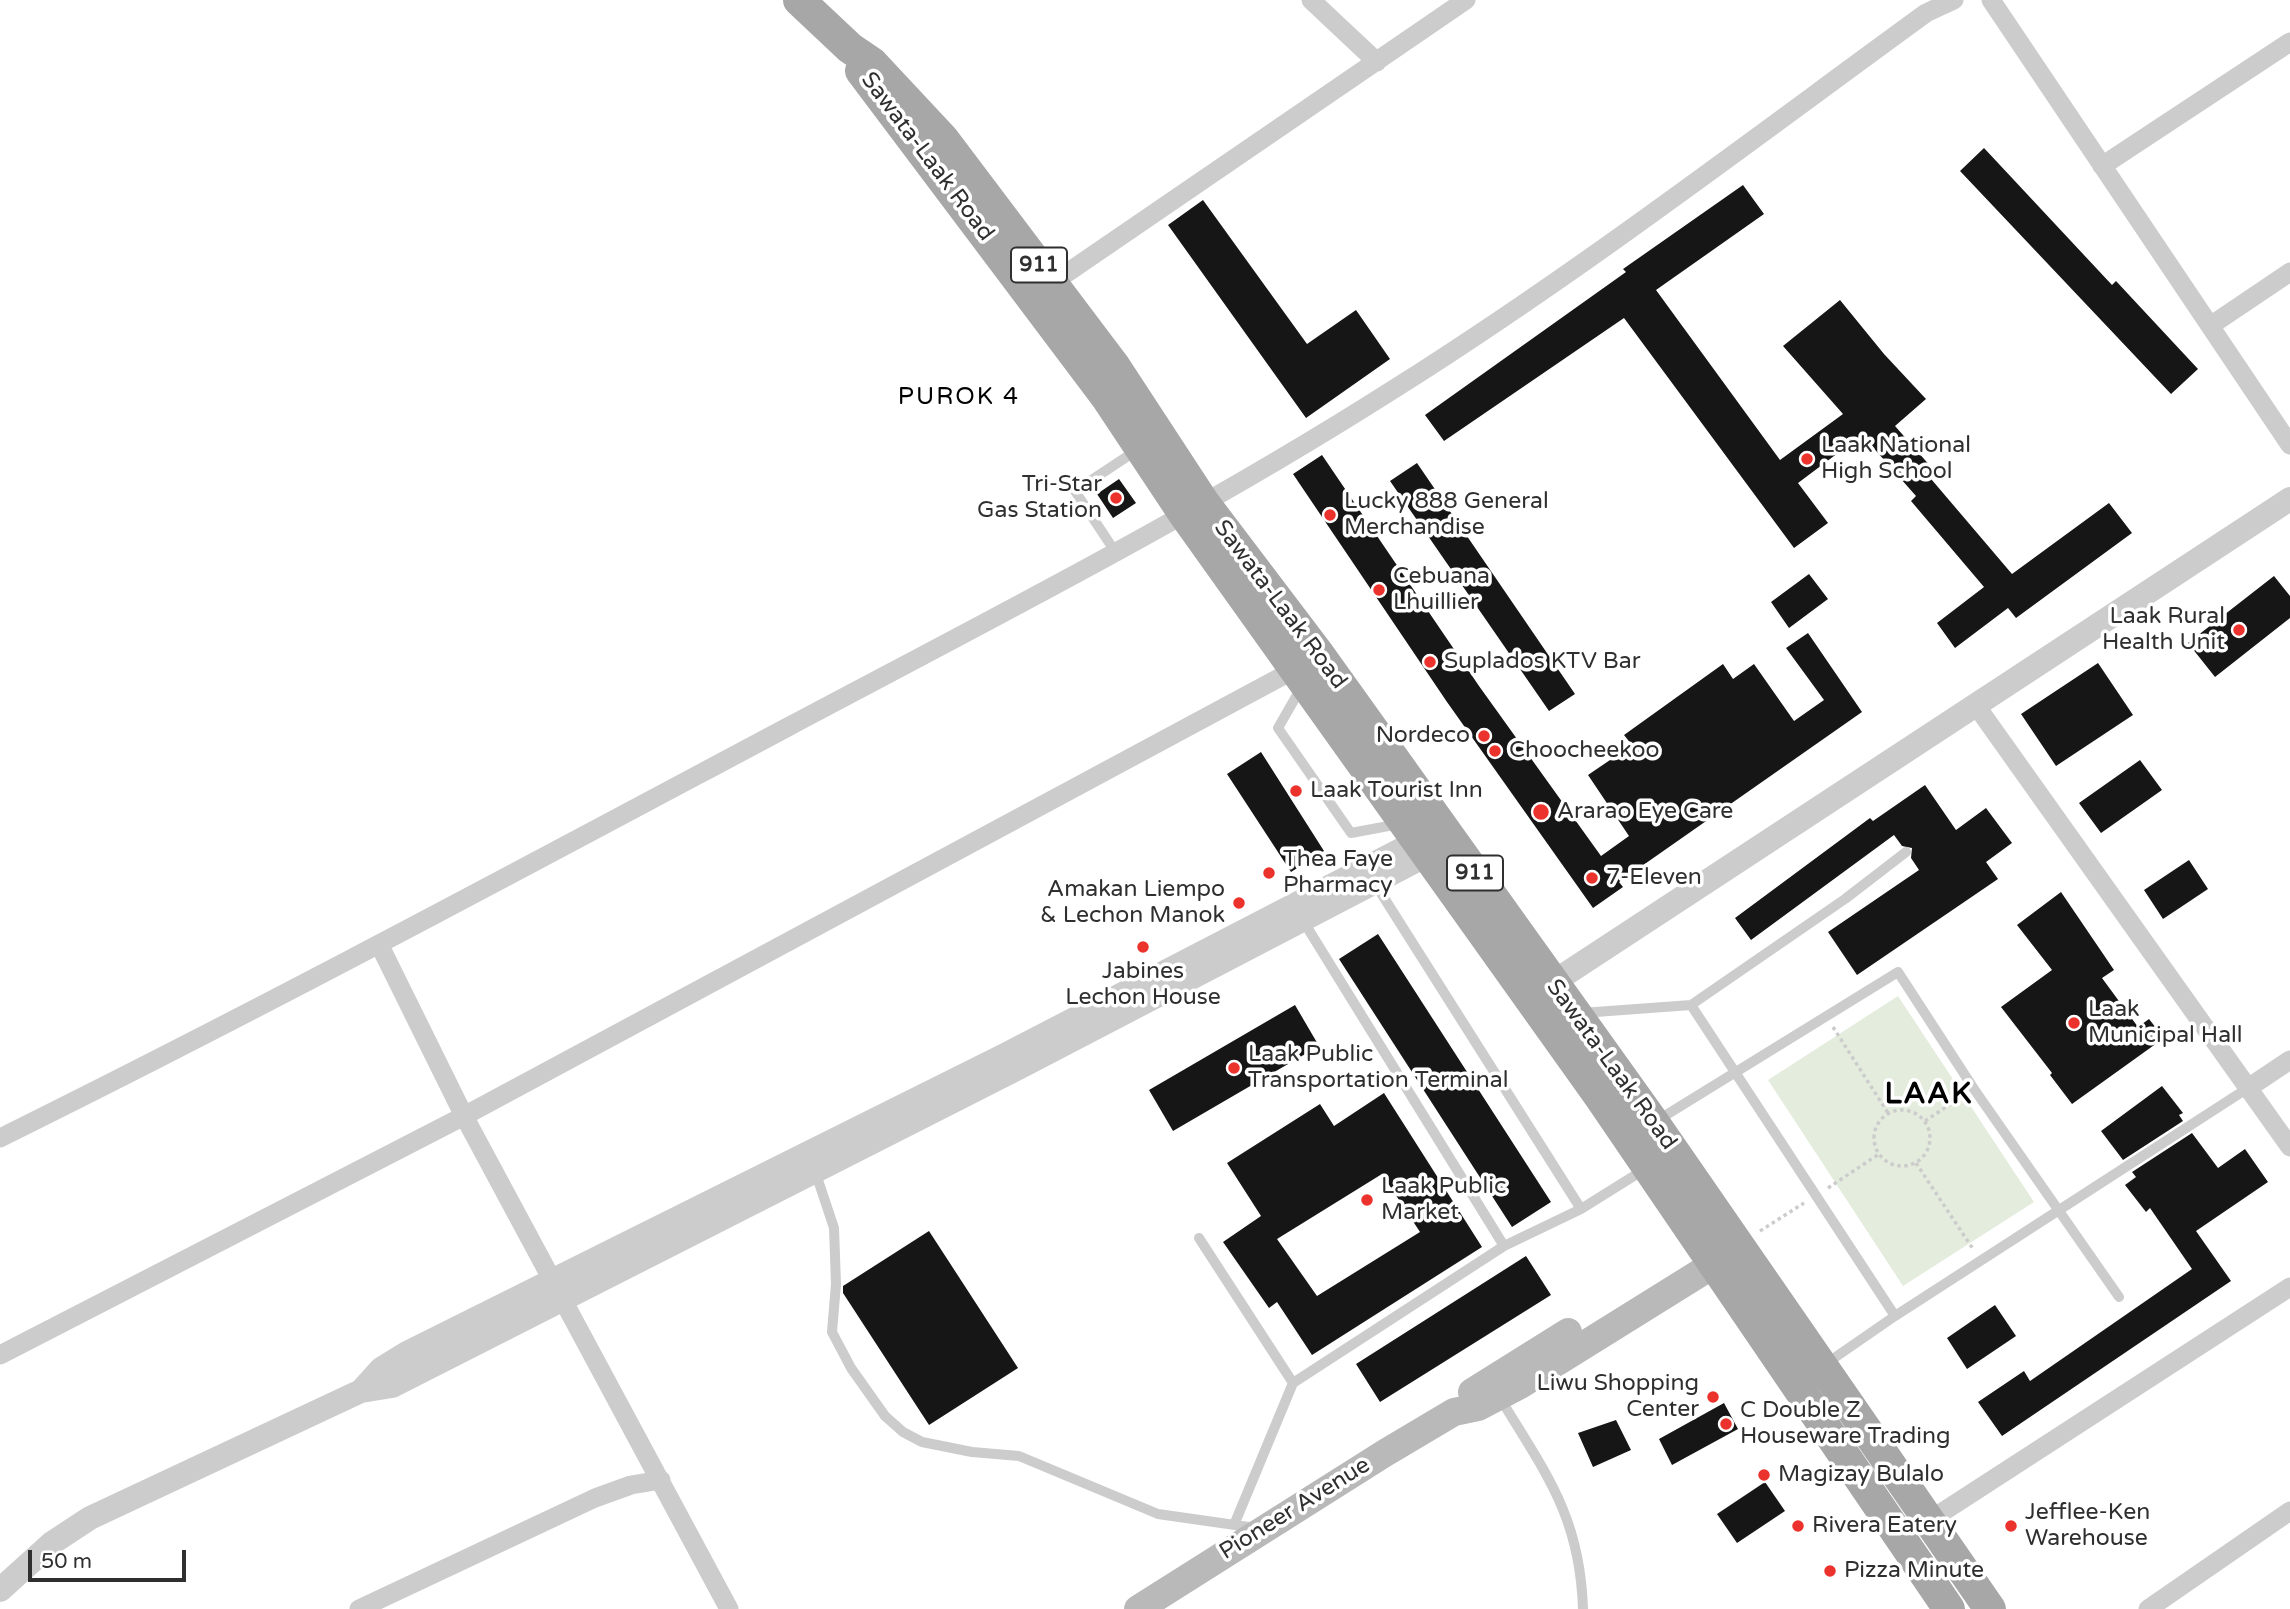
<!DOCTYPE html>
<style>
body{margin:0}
#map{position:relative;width:2290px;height:1609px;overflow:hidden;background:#fff;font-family:"Varela Round",sans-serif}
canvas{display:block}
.scale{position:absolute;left:28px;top:1550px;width:158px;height:32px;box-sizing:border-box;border:4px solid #2f2f2f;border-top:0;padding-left:9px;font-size:21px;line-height:24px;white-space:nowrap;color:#2f2f2f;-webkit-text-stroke:5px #fff;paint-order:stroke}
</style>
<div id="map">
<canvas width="2290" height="1609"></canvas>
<div class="scale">50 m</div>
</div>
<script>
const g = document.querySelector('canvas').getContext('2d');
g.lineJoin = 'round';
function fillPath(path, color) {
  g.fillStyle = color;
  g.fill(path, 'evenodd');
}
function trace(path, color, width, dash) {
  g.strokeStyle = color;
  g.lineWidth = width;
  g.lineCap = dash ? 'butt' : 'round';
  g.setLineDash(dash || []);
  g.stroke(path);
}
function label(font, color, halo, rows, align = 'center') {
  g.font = font + ' "Varela Round",sans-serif';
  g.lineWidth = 7;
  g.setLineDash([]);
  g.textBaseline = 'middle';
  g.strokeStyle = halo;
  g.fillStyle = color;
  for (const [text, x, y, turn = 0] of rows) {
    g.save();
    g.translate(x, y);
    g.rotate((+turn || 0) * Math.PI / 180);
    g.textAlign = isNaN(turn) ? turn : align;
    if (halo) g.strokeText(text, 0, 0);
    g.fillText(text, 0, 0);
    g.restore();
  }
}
fillPath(new Path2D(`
 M 1898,996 L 2034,1202 L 1903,1286 L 1768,1080 Z`), '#e4eddd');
fillPath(new Path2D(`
 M 1984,148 L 2112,285 L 2116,281 L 2198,369 L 2171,394 L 1960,171 Z
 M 1743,185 L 1764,214 L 1656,290 L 1780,460 L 1843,414 L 1783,346 L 1840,300 L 1884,354 L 1926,399 L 1895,426 L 1932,468 L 1926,473 L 2012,574 L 2109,503 L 2132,533 L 2016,618 L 2008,608 L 1955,648 L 1937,623 L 1984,587 L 1911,501 L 1916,496 L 1862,435 L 1798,483 L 1828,523 L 1794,548 L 1624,318 L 1444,441 L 1425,415 L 1626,272 L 1623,269 Z
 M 1203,200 L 1307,344 L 1356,310 L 1390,359 L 1306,418 L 1168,225 Z
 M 1322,455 L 1479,686 L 1601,856 L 1629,836 L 1588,775 L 1632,745 L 1624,735 L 1723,664 L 1733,679 L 1754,664 L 1794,721 L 1824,700 L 1786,648 L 1808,633 L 1862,712 L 1619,882 L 1623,887 L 1593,908 L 1447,702 L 1293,474 Z
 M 1417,463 L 1575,694 L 1549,711 L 1390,481 Z
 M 1119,479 L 1136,503 L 1113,518 L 1097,494 Z
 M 1809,574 L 1828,599 L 1789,628 L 1771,602 Z
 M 2274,576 L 2290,596 L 2290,618 L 2215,677 L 2188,643 Z
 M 2098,663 L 2133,715 L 2056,766 L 2021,714 Z
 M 1261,752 L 1324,851 L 1291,872 L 1227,774 Z
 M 2140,760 L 2162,790 L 2101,833 L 2079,803 Z
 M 1925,785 L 1956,830 L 1986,808 L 2012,843 L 1986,862 L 1998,879 L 1857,975 L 1828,932 L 1919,870 L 1911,858 L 1912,848 L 1902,846 L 1894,835 L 1751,940 L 1735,918 L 1870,818 L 1873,821 Z
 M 2189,860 L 2208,889 L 2163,919 L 2144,890 Z
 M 2061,892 L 2114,970 L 2102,978 L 2138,1027 L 2149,1019 L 2164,1038 L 2072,1104 L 2050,1075 L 2052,1073 L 2001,1007 L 2052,970 L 2017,925 Z
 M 1378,934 L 1551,1202 L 1512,1227 L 1339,959 Z
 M 1295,1005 L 1319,1046 L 1173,1131 L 1149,1090 Z
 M 2162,1086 L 2183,1113 L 2179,1115 L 2183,1121 L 2123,1160 L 2101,1131 Z
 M 1384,1093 L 1482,1247 L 1312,1355 L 1277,1302 L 1269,1308 L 1223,1242 L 1261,1216 L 1227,1163 L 1320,1104 L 1334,1126 ZM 1382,1174 L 1420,1232 L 1317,1296 L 1277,1239 Z
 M 2192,1133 L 2218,1168 L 2245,1149 L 2268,1182 L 2196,1231 L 2231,1281 L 2002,1436 L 1978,1402 L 2024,1371 L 2030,1381 L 2192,1269 L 2150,1208 L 2146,1212 L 2125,1185 L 2136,1177 L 2132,1172 Z
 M 929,1231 L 1018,1368 L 929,1425 L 843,1293 L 843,1286 Z
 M 1526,1256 L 1551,1295 L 1380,1402 L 1356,1364 Z
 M 1995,1305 L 2016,1336 L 1967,1369 L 1947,1338 Z
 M 1724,1403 L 1738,1429 L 1672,1465 L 1659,1439 Z
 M 1616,1420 L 1631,1450 L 1593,1467 L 1578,1433 Z
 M 1765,1482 L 1785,1511 L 1737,1543 L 1717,1514 Z`), '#161616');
trace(new Path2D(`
 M 1833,1027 L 1888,1113
 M1874 1138a28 28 0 1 1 56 0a28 28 0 1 1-56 0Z
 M 1925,1121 L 1961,1097
 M 1916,1163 L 1973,1249
 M 1828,1188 L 1879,1154
 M 1760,1231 L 1804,1203`), '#ccc', 3.5, [3.5, 3.5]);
trace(new Path2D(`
 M 1116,553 L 1075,491 L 1137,450
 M 1301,688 L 1278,728 L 1351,833 L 1399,824
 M 1374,882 L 1581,1209
 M 1302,919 L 1504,1246
 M 1691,1005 L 1895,1316
 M 1582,1013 L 1691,1005 L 1845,899 L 1906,852
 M 1658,1120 L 1898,972 L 1974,1089 L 2119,1297
 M 815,1171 L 834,1228 L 836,1284 L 832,1332 L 851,1368 L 885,1416 L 903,1432 L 922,1442 L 972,1452 L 1019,1456 L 1158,1514 L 1256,1528
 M 1199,1238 L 1293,1383
 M 1798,1383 L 1895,1316 L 2248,1088
 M 1500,1398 C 1546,1474 1580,1516 1583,1609
 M 1234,1525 L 1293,1383 L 1504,1246 L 1581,1209 L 1645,1169`), '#ccc', 10);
trace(new Path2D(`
 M 1311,0 L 1377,62
 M 1991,0 L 2290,445
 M 2102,166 L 2290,42
 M 1045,288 L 1466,0
 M 2210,326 L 2290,272
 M 1975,704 L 2290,1147
 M 380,946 L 464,1116 L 729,1609
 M 2248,1088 L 2290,1060
 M 0,1138 C 265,1007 525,867 786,728 C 991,619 1198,514 1394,389 C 1578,273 1750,141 1926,13 L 1954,0
 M 0,1355 L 464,1116 L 1303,665
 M 1921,1526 L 2290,1287
 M 359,1609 L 595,1498 L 631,1485 L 661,1480
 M 2148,1609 L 2290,1511`), '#ccc', 19);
trace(new Path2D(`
 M 1552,983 L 2290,499
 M 361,1391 L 381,1369 L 407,1353 L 1005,1055 L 1424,838
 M 0,1590 L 52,1543 L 90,1518 L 361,1391 L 392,1386 L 1020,1067 L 1442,847`), '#ccc', 24);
trace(new Path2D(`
 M 1472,1392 L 1568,1332
 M 1138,1609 L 1385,1453 L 1454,1412 L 1478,1407 L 1520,1385 L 1732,1253`), '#b9b9b9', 28);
trace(new Path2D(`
 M 799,0 L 850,48 L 872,63 L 943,139 L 1115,367 L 1204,503 L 1320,656 L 1654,1123 L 1990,1609
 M 861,71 L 1107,398 L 1184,514 L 1600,1097 L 1949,1609`), '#a7a7a7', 32);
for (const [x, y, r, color] of [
 [1807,459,7,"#eb322c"],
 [1116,498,7,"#eb322c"],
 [1330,515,7,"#eb322c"],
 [1379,590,7,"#eb322c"],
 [2239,630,7,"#eb322c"],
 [1430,662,7,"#eb322c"],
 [1484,736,7,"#eb322c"],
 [1495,751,7,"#eb322c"],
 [1296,791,7,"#eb322c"],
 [1541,812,9,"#eb322c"],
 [1269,873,7,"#eb322c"],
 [1592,878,7,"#eb322c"],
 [1239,903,7,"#eb322c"],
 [1143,947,7,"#eb322c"],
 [2074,1023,7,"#eb322c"],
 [1234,1068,7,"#eb322c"],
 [1367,1200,7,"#eb322c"],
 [1713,1397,7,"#eb322c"],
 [1726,1424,7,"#eb322c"],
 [1764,1475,7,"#eb322c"],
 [1798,1526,7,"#eb322c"],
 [2011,1526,7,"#eb322c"],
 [1830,1571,7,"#eb322c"]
]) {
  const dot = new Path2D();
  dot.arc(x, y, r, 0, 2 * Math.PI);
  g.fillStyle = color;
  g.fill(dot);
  trace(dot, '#fff', 2.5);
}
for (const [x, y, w] of [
 [1039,265,56],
 [1475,873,56]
]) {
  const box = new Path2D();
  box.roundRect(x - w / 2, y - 17.5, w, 35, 5);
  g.fillStyle = '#fff';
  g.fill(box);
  trace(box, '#2f2f2f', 2);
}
label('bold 21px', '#2f2f2f', null, [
 ["911",1039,265],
 ["911",1475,873]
]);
label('23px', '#2f2f2f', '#fff', [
 ["Sawata-Laak Road",927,157,53],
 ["Sawata-Laak Road",1280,605,53],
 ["Sawata-Laak Road",1611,1065,54],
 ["Pioneer Avenue",1295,1509,-32]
]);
label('23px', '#2f2f2f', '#fff', [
 ["Laak National",1821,446],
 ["High School",1821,472],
 ["Tri-Star",1102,485,"right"],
 ["Gas Station",1102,511,"right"],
 ["Lucky 888 General",1344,502],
 ["Merchandise",1344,528],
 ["Cebuana",1393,577],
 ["Lhuillier",1393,603],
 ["Laak Rural",2225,617,"right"],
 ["Health Unit",2225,643,"right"],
 ["Suplados KTV Bar",1444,662],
 ["Nordeco",1470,736,"right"],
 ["Choocheekoo",1509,751],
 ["Laak Tourist Inn",1310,791],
 ["Ararao Eye Care",1557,812],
 ["Thea Faye",1283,860],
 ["Pharmacy",1283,886],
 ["7-Eleven",1606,878],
 ["Amakan Liempo",1225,890,"right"],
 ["& Lechon Manok",1225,916,"right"],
 ["Jabines",1143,972,"center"],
 ["Lechon House",1143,998,"center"],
 ["Laak",2088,1010],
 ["Municipal Hall",2088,1036],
 ["Laak Public",1248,1055],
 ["Transportation Terminal",1248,1081],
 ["Laak Public",1381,1187],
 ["Market",1381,1213],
 ["Liwu Shopping",1699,1384,"right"],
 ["Center",1699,1410,"right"],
 ["C Double Z",1740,1411],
 ["Houseware Trading",1740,1437],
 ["Magizay Bulalo",1778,1475],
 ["Jefflee-Ken",2025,1513],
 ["Warehouse",2025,1539],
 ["Rivera Eatery",1812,1526],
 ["Pizza Minute",1844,1571]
], 'left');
g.letterSpacing = '2px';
label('24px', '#000', '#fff', [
 ["PUROK 4",959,398]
]);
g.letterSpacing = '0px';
g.letterSpacing = '2px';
label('bold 30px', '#000', '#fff', [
 ["LAAK",1929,1095]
]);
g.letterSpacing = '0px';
</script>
